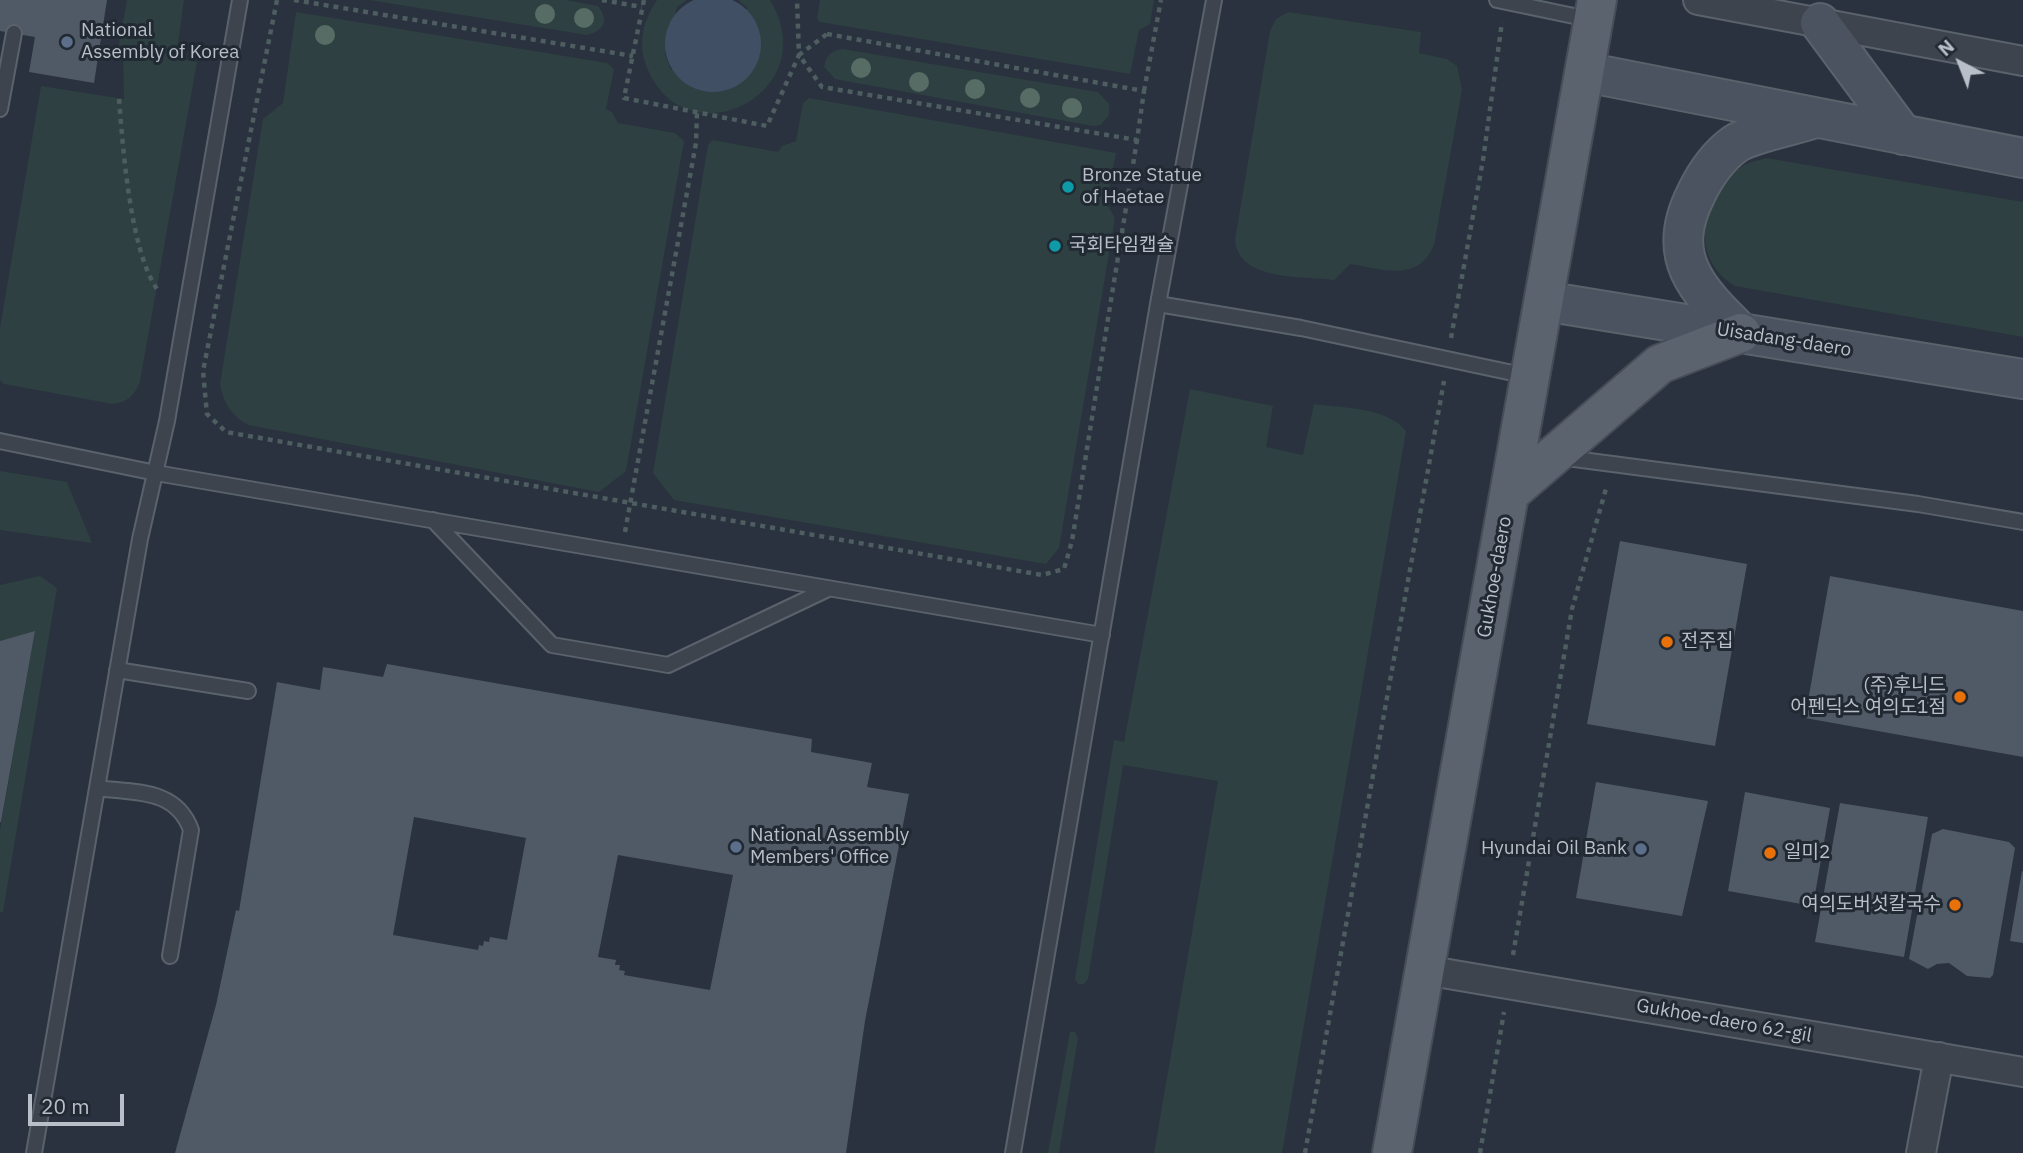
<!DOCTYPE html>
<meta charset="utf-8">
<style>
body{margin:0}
#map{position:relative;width:2023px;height:1153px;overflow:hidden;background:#29323e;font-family:"IBM Plex Sans",sans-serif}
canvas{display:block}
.north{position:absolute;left:1925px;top:28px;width:70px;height:70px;-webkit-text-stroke:5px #212933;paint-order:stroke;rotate:318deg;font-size:19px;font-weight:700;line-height:28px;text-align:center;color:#b9bfc8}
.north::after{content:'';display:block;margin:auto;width:24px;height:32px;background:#b9bfc8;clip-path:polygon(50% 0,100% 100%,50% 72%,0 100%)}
.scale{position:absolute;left:28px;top:1094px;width:96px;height:32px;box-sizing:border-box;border:4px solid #b9bfc8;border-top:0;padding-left:9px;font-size:21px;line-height:24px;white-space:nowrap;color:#b9bfc8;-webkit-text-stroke:5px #212933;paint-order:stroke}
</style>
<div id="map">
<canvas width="2023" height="1153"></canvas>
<div class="north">N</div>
<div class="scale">20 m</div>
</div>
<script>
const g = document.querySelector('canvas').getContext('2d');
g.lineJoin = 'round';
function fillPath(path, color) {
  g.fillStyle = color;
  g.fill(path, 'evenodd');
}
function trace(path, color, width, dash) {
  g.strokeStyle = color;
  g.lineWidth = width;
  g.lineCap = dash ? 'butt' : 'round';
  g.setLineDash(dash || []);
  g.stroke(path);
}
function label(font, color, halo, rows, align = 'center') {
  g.font = font + ' "IBM Plex Sans","Noto Sans KR",sans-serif';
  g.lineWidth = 6;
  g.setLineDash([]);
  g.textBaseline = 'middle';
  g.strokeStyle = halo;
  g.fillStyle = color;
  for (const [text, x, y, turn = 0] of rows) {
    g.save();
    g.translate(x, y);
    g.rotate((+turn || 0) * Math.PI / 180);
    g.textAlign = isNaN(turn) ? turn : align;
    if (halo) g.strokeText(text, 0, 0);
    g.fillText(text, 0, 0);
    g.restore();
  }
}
fillPath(new Path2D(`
 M 127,0 L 184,0 L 176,58 L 197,62 L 140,381 C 136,394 127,403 113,404 L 4,384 L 0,380 L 0,328 L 41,86 L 124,99 L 123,51 L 118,50 Z
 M 369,0 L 566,0 L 598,6 C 610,21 603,31 587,35 Z
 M 657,0 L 687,0 L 677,7 L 665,54 L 671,70 L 748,8 L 738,0 L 770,0 C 826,94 687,161 648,70 C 637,46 642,22 657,0 Z
 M 820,0 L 1154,0 L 1150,24 L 1139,30 L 1130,74 L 820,22 L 817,18 Z
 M 296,12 L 607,63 L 614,69 L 606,109 L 612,112 L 618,123 L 675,133 L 684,141 L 626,471 L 599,492 L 248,425 C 232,416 223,403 220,384 L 263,119 L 283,103 Z
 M 1288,12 L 1421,32 L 1419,53 L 1447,59 L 1457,66 L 1462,90 L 1434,245 C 1418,283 1383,269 1350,264 L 1334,280 C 1302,276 1238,281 1235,240 L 1270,31 L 1276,19 Z
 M 843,49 L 1098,92 L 1109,104 L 1109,115 L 1101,125 L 1093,126 L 835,79 L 824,67 C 826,56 831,50 843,49 Z
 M 809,98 L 1116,153 L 1106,203 L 1115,218 L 1059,548 L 1046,564 L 674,500 L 653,473 L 708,145 L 713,140 L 778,152 L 782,146 L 796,141 L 803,103 Z
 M 1766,158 L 2023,202 L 2023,337 L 1735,286 C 1688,258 1701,196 1741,167 C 1748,162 1758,161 1766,158 Z
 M 1190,389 L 1273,406 L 1266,447 L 1303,455 L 1314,404 C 1343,408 1387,407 1406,431 L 1282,1153 L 1154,1153 L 1218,781 L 1123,765 L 1088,979 L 1084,984 L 1078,984 L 1075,979 L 1114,740 L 1124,742 Z
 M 0,471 L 67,482 L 92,543 L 0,530 Z
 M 40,576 L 57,588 L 3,912 L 0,912 L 0,830 L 35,632 L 0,641 L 0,585 Z
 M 1070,1032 L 1075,1032 L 1078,1038 L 1059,1153 L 1048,1153 Z`), '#2e4041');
fillPath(new Path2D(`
 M665 44a48 48 0 1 1 96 0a48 48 0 1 1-96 0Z`), '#414f65');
fillPath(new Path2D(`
 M 0,0 L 107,0 L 94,83 L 29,72 L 35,37 L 0,31 Z
 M 1620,541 L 1747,564 L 1715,746 L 1587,724 Z
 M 1830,576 L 2023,611 L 2023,757 L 1805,718 Z
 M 35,631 L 1,822 L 0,822 L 0,641 Z
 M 387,664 L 812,739 L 811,752 L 872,763 L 867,787 L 909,794 L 865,1021 L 846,1153 L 175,1153 L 216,1005 L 236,910 L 239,911 L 277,682 L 320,690 L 323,667 L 383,677 ZM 414,817 L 526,838 L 507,940 L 490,937 L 489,942 L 484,941 L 483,946 L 479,945 L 478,950 L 393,935 ZM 618,855 L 733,875 L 710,990 L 624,975 L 625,971 L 619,970 L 620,965 L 615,965 L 616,960 L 598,957 Z
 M 1596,782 L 1708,801 L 1682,916 L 1576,898 Z
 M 1745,792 L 1830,808 L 1813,906 L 1728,891 Z
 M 1840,803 L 1928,817 L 1904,957 L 1815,942 Z
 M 1943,829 L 2009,842 L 2015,848 L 1993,975 L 1990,978 L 1967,976 L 1949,963 L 1937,964 L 1928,969 L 1909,959 L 1932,834 Z
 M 2022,871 L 2023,871 L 2023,943 L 2010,941 Z`), '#505966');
const service = new Path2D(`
 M 1497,0 L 1593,20
 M 0,109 L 14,33
 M 1158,304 L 1301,328 L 1527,376
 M 0,441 L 156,473 L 1102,635
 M 1559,457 L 1918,504 L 2023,522
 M 433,520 L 552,645 L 668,665 L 828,589
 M 117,670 L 248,691
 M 97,788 C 134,793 176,788 191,830 L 170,956
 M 34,1153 L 140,539 L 167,421 L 240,0
 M 1013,1153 L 1158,304 L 1214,0`);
const minor = new Path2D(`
 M 1698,0 L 2023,61
 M 1425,970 L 2023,1072
 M 1921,1153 L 1939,1057`);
const secondary = new Path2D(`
 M 1820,23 L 1903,135
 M 1585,72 L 2023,158
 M 1544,301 L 2023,379
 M 1741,333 C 1697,290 1664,257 1696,194 C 1705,175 1717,157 1735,144 C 1751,133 1792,126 1812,119`);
const primary = new Path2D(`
 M 1510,493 L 1660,364 L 1741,333
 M 1392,1153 L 1597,0`);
trace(service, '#5a626b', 18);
trace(minor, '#5a626b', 32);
trace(secondary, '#5a626b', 42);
trace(primary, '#464d57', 42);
trace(new Path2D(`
 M 277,0 L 203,371 L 207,414 L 226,432 L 1042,575 L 1064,569 L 1072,541 L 1137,140
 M 294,0 L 633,56
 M 602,0 L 642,7
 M 644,0 L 624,98 L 767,126 L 799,55 L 797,0
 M 827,34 L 1144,91 L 1137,140 L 822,87 L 799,55 Z
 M 1144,91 L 1161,0
 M 119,99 C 123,148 130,250 157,289
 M 1451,338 L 1483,160 L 1502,22
 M 625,532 L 696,143 L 697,112
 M 1513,955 L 1572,609 L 1607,485
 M 1305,1153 L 1444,381
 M 1480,1153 L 1504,1012`), '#4d5d60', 4.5, [5, 5]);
trace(service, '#3d444e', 14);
trace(minor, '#3d444e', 28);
trace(secondary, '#4b5360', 38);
trace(primary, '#5b636e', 38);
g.fillStyle = '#566c64';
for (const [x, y] of [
 [545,14],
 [584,18],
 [325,35],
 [861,68],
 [919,82],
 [975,89],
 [1030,98],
 [1072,108]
]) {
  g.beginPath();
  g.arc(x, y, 10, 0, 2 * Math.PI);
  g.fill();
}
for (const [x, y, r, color] of [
 [67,42,7,"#5c6f8a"],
 [1068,187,7,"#0f9aa8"],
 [1055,246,7,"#0f9aa8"],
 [1667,642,7,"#e8710a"],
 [1960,697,7,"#e8710a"],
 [736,847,7,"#5c6f8a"],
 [1641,849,7,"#5c6f8a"],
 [1770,853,7,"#e8710a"],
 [1955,905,7,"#e8710a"]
]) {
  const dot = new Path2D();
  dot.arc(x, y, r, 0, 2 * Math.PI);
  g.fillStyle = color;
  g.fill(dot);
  trace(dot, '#212933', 2.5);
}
label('19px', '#b9bfc8', '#212933', [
 ["National",81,31],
 ["Assembly of Korea",81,53],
 ["Bronze Statue",1082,176],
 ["of Haetae",1082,198],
 ["국회타임캡슐",1069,246],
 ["전주집",1681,642],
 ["(주)후니드",1946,686,"right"],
 ["어펜딕스 여의도1점",1946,708,"right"],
 ["National Assembly",750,836],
 ["Members' Office",750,858],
 ["Hyundai Oil Bank",1627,849,"right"],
 ["일미2",1784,853],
 ["여의도버섯칼국수",1941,905,"right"]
], 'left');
label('19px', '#b9bfc8', '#212933', [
 ["Uisadang-daero",1784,340,9],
 ["Gukhoe-daero",1495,577,-80],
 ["Gukhoe-daero 62-gil",1724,1021,10]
]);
</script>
